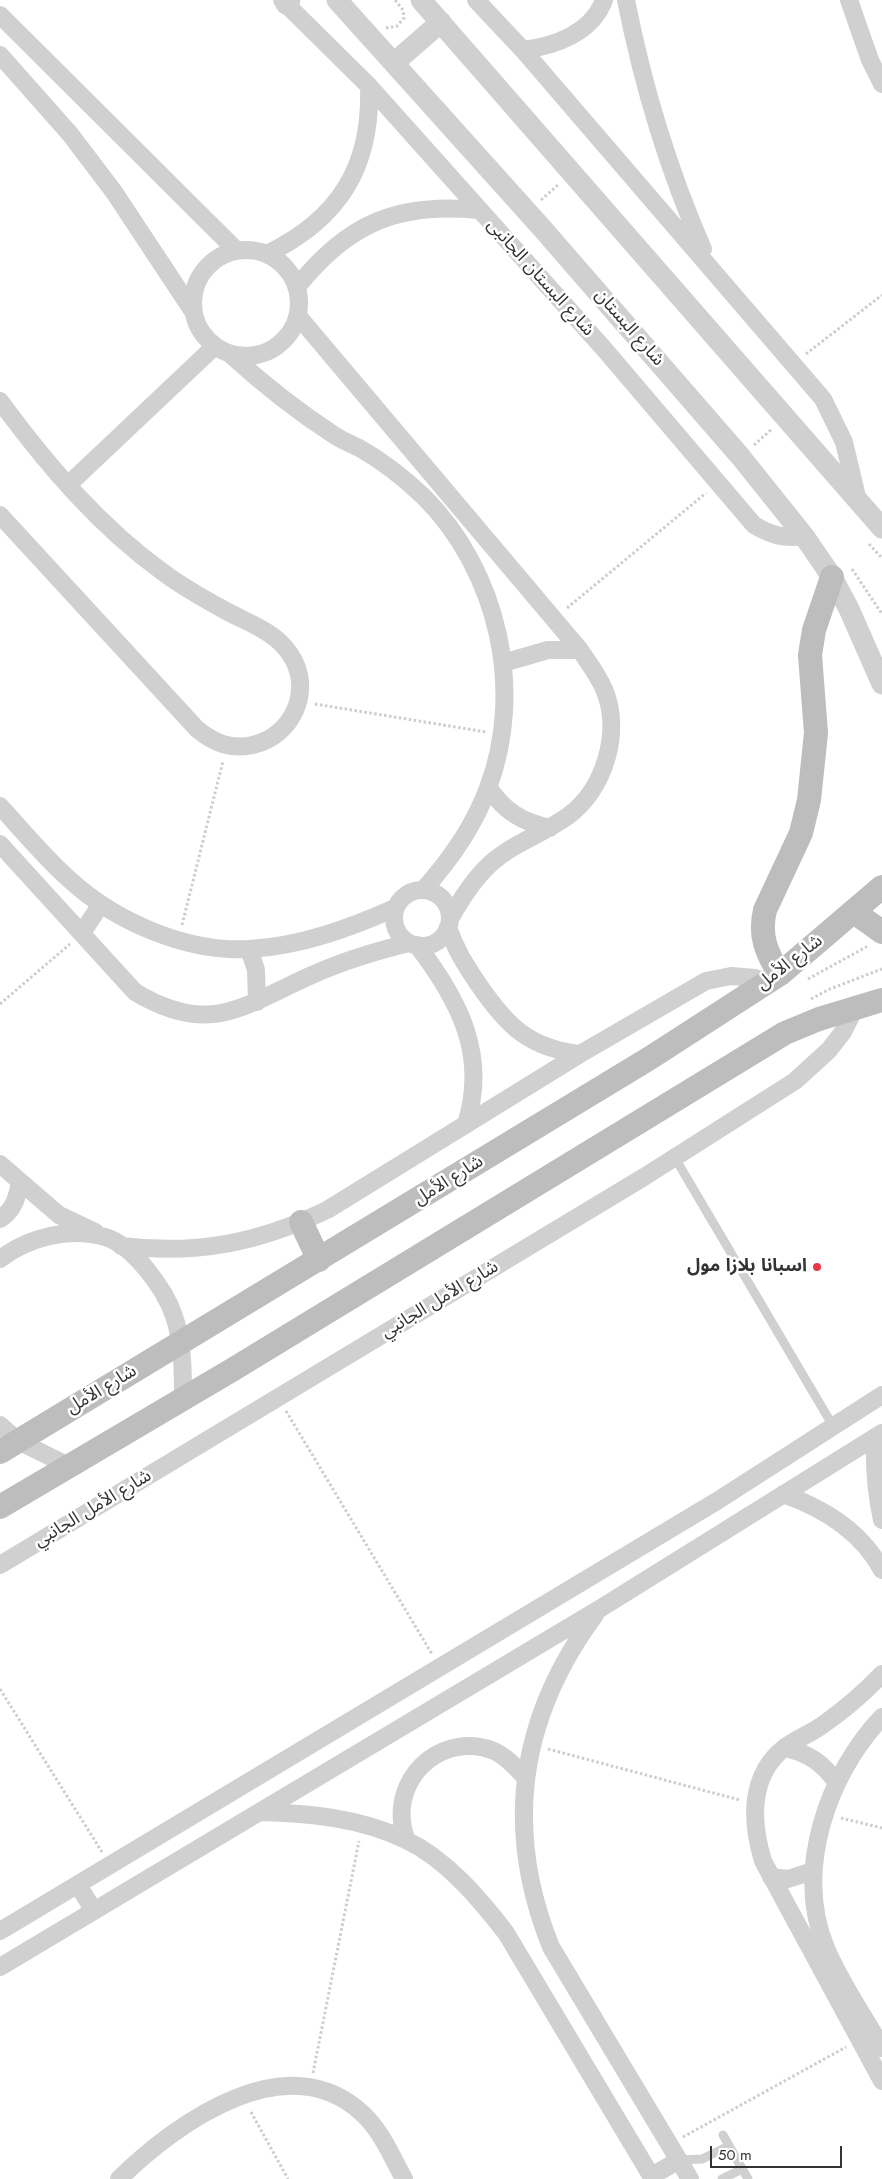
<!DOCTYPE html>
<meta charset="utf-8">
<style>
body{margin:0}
#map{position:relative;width:882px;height:2179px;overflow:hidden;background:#fff;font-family:Jost,sans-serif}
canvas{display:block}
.scale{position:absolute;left:710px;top:2146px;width:132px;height:22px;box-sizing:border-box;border:2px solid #333;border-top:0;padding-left:6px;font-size:15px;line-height:18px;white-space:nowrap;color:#333;-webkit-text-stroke:4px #fff;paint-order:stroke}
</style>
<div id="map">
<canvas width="882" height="2179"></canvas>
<div class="scale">50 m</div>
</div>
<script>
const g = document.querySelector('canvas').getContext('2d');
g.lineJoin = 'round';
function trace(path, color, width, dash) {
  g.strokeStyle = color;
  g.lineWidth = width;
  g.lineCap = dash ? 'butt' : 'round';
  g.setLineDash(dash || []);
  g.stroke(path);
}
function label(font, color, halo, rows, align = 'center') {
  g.font = font + ' Jost,"Noto Sans Arabic",sans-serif';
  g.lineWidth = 5;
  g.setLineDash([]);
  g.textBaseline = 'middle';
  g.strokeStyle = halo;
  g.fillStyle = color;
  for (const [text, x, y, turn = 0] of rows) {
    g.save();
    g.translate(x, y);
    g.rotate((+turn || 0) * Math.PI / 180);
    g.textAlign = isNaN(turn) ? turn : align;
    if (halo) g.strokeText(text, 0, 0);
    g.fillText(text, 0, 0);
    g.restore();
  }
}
trace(new Path2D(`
 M 386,28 L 397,26 L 404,18 L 403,10 L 395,0
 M 541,200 L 559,184
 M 806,354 L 882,295
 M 754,445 L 772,429
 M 869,544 L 882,558
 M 852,569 L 882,614
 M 567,608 L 706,493
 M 315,704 L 486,732
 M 182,925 L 223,761
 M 808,979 L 868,946
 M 811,999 L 830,989 L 882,969
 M 0,1004 L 70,944
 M 286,1411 L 432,1654
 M 0,1689 L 102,1852
 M 548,1749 L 740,1800
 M 841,1818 L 882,1828
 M 313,2073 L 359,1841
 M 251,2112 L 288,2179
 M 683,2137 L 846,2047`), '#cdcdcd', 3, [2.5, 2.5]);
trace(new Path2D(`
 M 675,1158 L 833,1426
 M 723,2135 L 748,2179
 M 679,2160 L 702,2159 L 729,2146
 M 722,2179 L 742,2169`), '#d0d0d0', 9);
trace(new Path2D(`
 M 282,0 L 369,86 L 605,350 L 754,525 C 771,535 784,539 804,536
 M 476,0 L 523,50 L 823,399 L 844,442 L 858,501
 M 626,0 C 643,86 668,169 703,249
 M 849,0 L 870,60 L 882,84
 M 0,15 L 237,251
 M 523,50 C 555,46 592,33 604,0
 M 0,55 L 70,134 L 114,192 L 194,313
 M193 303a53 53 0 1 1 106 0a53 53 0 1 1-106 0Z
 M 267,254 C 339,219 372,167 369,86
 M 297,287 C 347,224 397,202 478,210
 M 298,316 L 580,650 C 588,662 598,675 604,689 C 622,731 605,789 568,816 C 543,834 513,843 490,864 C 473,880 461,899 450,919
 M 230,354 C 263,384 297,411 334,435 C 343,441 352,444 361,449 C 384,462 405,479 424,497 C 498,571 525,690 488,788 C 474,826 451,859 424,889
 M 0,401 C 47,465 100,527 164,573 C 184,588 206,600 228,612 C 251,624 275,632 290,654 C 314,689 293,736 253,745 C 231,750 214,743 197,729 L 0,515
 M 69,484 L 215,346
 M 503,663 L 548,650 L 580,650
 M 489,788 C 504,811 522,822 550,828
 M 0,806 C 23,831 45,858 70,880 C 116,922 188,953 250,949 C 301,946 350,928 395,908
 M 0,844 L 135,992 C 210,1037 242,1006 312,975 C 343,961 376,951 409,943
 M394 918a28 28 0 1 1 56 0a28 28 0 1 1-56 0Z
 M 448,927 C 455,949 466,966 479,985 C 507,1026 529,1048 580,1054
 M 82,933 L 101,904
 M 417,945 C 459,1000 488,1055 466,1124
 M 249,949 L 256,970 L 257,1002
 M 0,1164 L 59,1215 L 95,1232
 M 0,1219 C 14,1210 17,1198 20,1182
 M 121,1246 C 197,1255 258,1243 327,1210 L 580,1054 L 706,981 L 731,976 L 755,978 L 767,982
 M 0,1259 C 29,1237 69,1227 105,1237 C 133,1245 165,1289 174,1316 C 183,1342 183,1372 183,1399
 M 0,1425 L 18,1441 L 69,1466
 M 875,1438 C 874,1466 876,1492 882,1520
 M 783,1494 C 823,1508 861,1531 882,1570
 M 0,1565 L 644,1177 L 795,1081 L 829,1050 L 843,1032 L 855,1008
 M 595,1615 C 519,1718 503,1828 551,1947 L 690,2179
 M 882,1674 C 864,1693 845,1709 824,1724 C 812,1733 796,1739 784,1748 C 749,1776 751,1822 763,1861 L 882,2081
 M 882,1717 C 827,1775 794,1871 826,1948 C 840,1982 864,2016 882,2048
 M 785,1748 C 808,1753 823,1763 836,1782
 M 260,1812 C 308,1813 361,1818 406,1840 C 446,1859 479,1898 506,1933 L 653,2179
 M 406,1840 C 405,1834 402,1827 402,1821 C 397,1771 446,1732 494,1751 C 506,1756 517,1769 526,1778
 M 771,1877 L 788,1879 L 813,1871
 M 78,1885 L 94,1911
 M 0,1931 L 717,1501 L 882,1395
 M 0,1967 L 601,1608 L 882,1433
 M 119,2179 C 177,2122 288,2043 363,2114 C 382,2132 392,2157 404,2179
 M 652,2179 L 652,2176 L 679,2160`), '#d0d0d0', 18);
trace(new Path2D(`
 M 337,0 L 541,227 L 740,456 L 804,536 L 832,577 L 849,609 L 882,684
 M 421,0 L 882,528
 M 286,4 L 290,0
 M 395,62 L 441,22`), '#d0d0d0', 21);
trace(new Path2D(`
 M 854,912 L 882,932
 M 780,974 C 766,953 759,935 765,910 L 801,833 L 809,800 L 816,733 L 810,655 L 814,630 L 832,577
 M 301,1222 L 319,1260
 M 0,1452 L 650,1058 L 780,974 L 882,887
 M 0,1507 L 232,1370 L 785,1033 L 819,1019 L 882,1000`), '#bdbdbd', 24);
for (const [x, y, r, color] of [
 [817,1267,5,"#e63946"]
]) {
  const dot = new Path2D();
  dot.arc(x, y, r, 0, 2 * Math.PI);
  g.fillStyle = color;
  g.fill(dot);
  trace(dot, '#fff', 2);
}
label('18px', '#333', '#fff', [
 ["شارع البستان الجانبى",540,278,48],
 ["شارع البستان",629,328,49],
 ["شارع الأمل",790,963,-38],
 ["شارع الأمل",449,1181,-32],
 ["شارع الأمل الجانبي",440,1300,-31],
 ["شارع الأمل",102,1390,-31],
 ["شارع الأمل الجانبي",93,1509,-31]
]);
label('bold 18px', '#333', '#fff', [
 ["اسبانا بلازا مول",807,1267]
], 'right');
</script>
